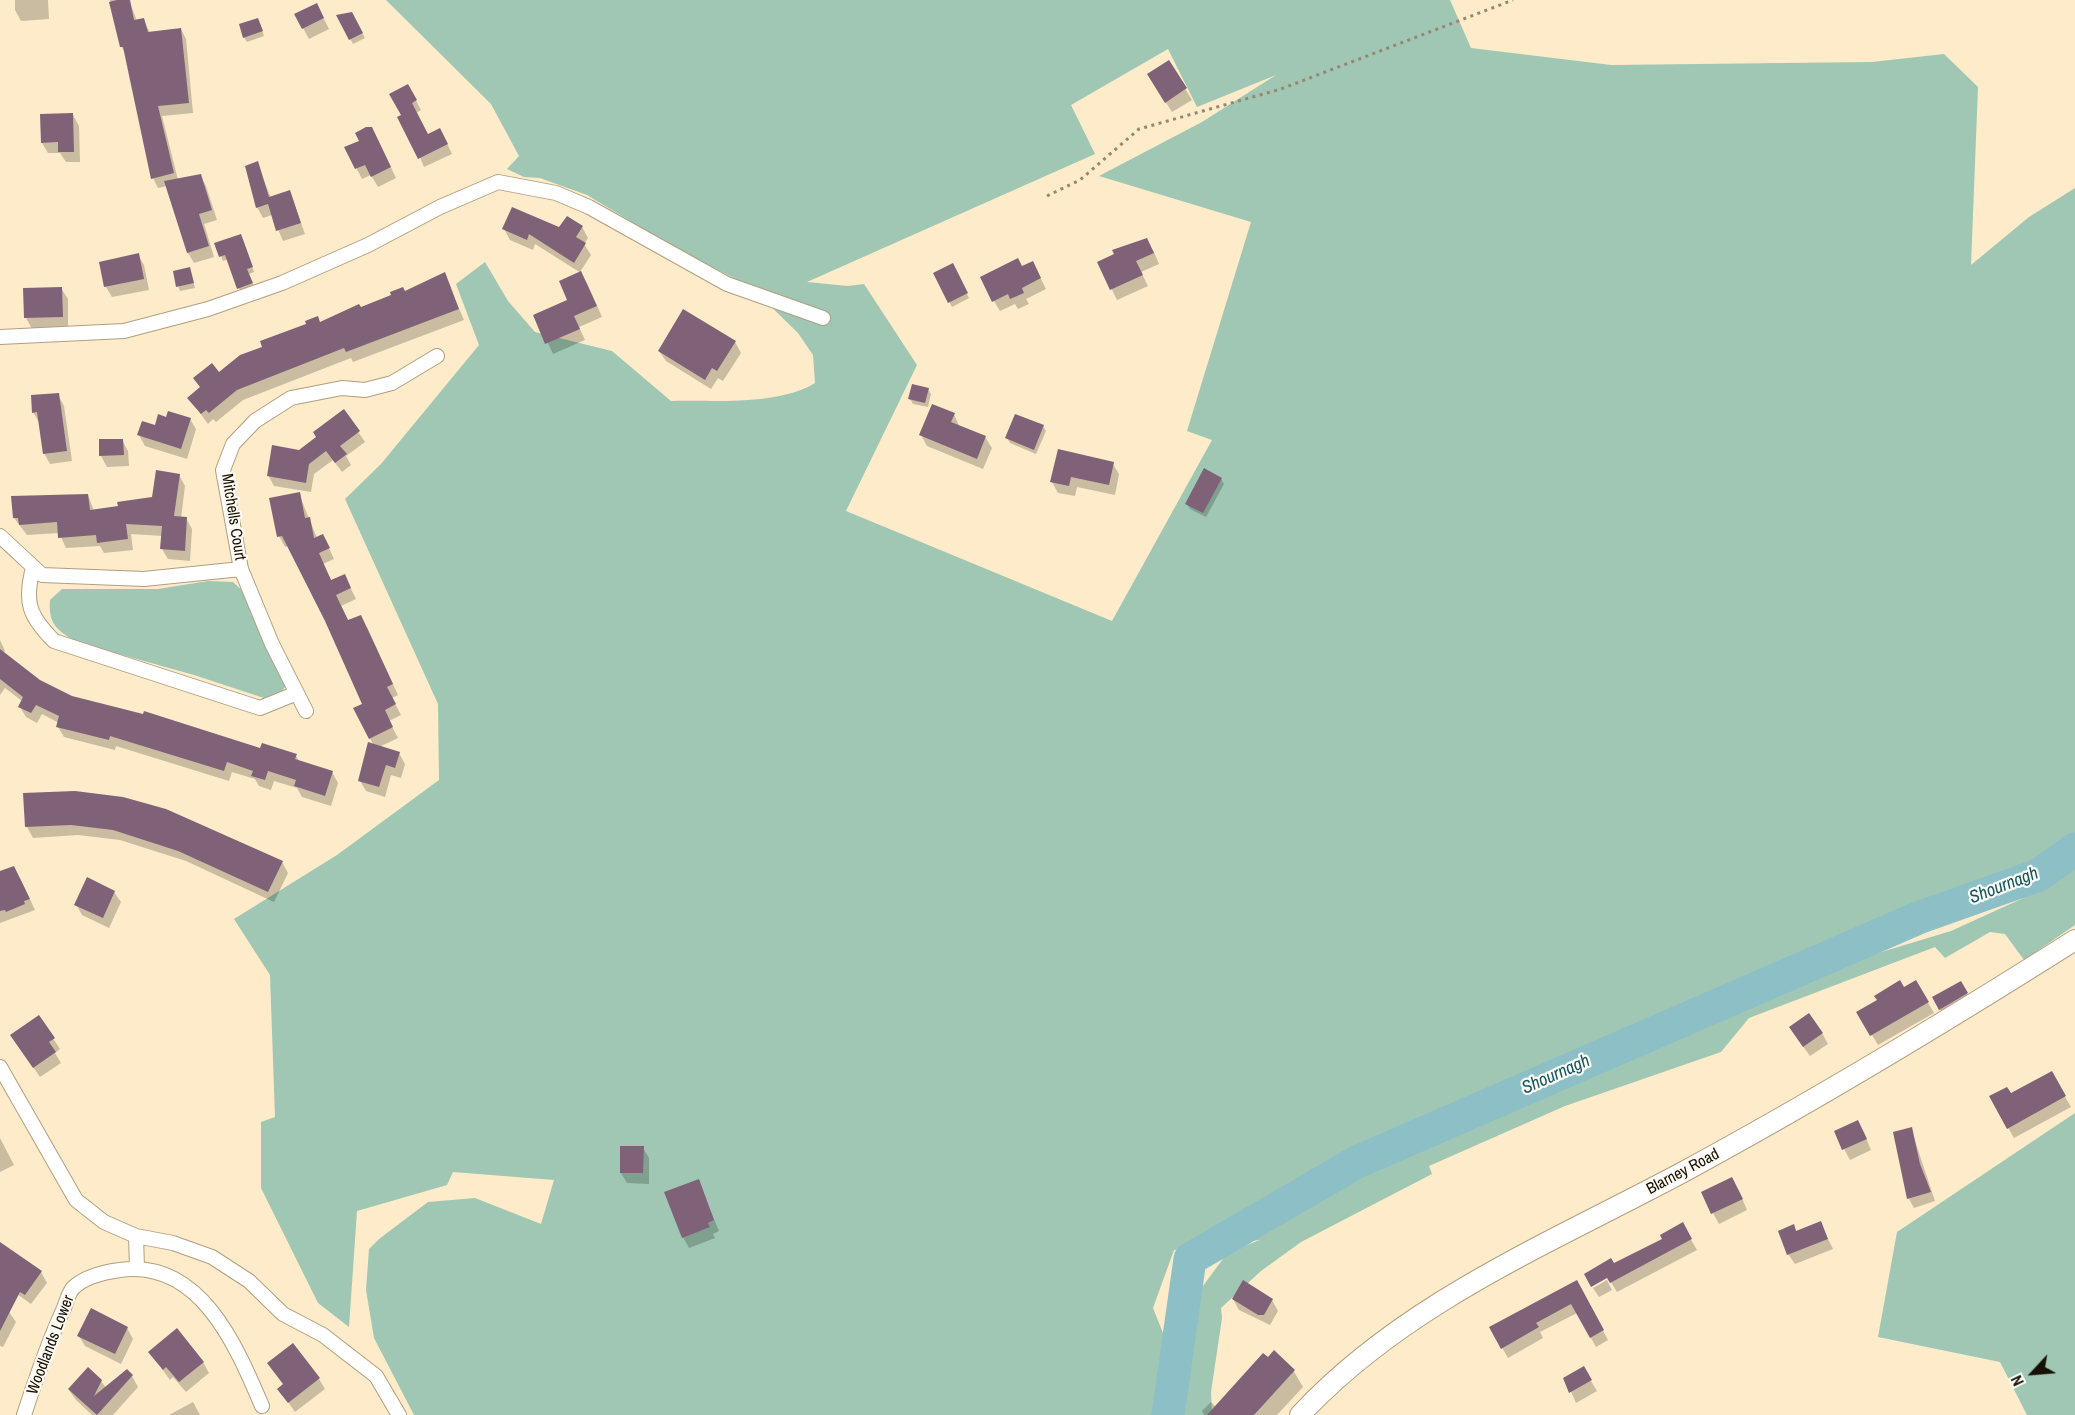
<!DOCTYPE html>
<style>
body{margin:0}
#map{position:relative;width:2075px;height:1415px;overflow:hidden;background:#fdebc9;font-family:"Archivo Narrow",sans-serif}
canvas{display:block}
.north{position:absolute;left:2003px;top:1343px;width:60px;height:60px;-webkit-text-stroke:4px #fdfaf3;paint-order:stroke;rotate:244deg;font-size:16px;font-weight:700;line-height:24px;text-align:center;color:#171105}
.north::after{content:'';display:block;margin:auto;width:21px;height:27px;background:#171105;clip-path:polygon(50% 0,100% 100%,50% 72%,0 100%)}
</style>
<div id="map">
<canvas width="2075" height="1415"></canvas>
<div class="north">N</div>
</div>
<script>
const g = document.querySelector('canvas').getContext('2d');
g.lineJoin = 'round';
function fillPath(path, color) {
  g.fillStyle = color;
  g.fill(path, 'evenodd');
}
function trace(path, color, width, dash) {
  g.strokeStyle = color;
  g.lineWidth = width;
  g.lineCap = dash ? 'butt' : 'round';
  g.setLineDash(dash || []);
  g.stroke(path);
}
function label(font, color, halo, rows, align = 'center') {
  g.font = font + ' "Archivo Narrow",sans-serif';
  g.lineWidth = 4.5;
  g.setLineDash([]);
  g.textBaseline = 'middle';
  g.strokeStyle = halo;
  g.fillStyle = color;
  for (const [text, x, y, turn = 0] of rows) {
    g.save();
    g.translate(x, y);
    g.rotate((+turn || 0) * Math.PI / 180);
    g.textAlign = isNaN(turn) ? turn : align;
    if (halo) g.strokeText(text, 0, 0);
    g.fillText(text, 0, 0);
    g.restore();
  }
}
fillPath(new Path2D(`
 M 386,0 L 1450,0 L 1471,48 L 1611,65 L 1872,62 L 1944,54 L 1978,87 L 1971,265 L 2029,217 L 2075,188 L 2075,835 L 2039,861 L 1800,958 L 1779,983 L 1951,931 L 2030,895 L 2075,859 L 2075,925 L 2024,960 L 2005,934 L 1990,932 L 1945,958 L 1935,947 L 1749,1018 L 1721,1052 L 1565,1106 L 1429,1166 L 1432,1174 L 1301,1242 L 1261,1271 L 1221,1308 L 1222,1318 L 1211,1392 L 1212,1415 L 1176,1415 L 1200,1290 L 1228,1252 L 1260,1240 L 1174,1250 L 1153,1308 L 1167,1343 L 1155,1415 L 414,1415 L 374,1338 L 366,1290 L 369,1249 L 379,1239 L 428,1202 L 475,1198 L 541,1224 L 554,1180 L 453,1172 L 447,1185 L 357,1211 L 349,1327 L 318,1303 L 261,1188 L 261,1122 L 275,1117 L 270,975 L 234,919 L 337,855 L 439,780 L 438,704 L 345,499 L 381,464 L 479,345 L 456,284 L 485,262 L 508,301 L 535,332 L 612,351 L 671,401 C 714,400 777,406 815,383 L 813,355 L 798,333 L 751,287 L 670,245 L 587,195 L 540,178 L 524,177 L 507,169 L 519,156 L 491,104 ZM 1168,49 L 1197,107 L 1276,75 L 1202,122 L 1099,176 L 1251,222 L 1187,431 L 1212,440 L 1112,621 L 846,511 L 917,365 L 864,284 L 848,286 L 807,282 L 1095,154 L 1071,105 Z
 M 208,581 L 233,582 L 247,595 L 284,678 L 285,687 L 279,695 L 270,700 L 194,675 L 76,642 C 57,630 48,624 50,600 L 62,589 L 158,589 Z
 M 2075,1113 L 2075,1415 L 2027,1415 L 2000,1362 L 1878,1337 L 1897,1232 Z`), '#9fc7b3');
fillPath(new Path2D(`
 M 15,0 L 48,0 L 49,19 L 21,21 L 15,10 Z
 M 110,0 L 129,0 L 137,21 L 143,19 L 150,33 L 181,29 L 186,39 L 193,113 L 162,116 L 178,180 L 200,176 L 206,186 L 217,220 L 204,224 L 214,257 L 194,263 L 188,253 L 167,186 L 158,188 L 153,178 L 126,55 L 122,47 Z
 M 351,13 L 365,38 L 353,44 L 338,16 Z
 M 322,15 L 329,29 L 309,39 L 303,28 Z
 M 260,24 L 264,36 L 247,42 L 244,37 Z
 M 1169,62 L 1192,100 L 1172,112 L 1155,85 Z
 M 413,95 L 421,110 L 416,113 L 428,136 L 445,139 L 452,154 L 424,167 L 403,116 Z
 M 73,115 L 79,126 L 80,162 L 66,162 L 60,153 L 48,153 L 42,143 Z
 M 378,140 L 396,178 L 378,187 L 371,175 L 362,179 L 346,148 Z
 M 257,163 L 271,198 L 290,192 L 305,234 L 283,241 L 272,215 L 263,218 L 257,207 Z
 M 582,227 L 588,238 L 584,244 L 591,255 L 580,272 L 587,283 L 602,317 L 579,327 L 585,340 L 553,354 L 535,315 L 569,300 L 581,273 L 535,244 L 533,250 L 510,240 L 504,229 Z
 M 243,240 L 254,272 L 249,274 L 254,288 L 241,293 L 228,259 L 223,261 L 221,256 Z
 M 1153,250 L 1159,264 L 1141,272 L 1148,286 L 1117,300 L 1099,263 Z
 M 138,255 L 144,265 L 149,290 L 112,297 L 106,287 L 101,263 Z
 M 952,265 L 969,298 L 952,307 L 935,274 Z
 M 1022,268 L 1038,273 L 1046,289 L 1026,299 L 1029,304 L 1018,309 L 1015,304 L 1000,311 L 994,301 Z
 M 190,269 L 195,288 L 180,291 L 178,286 Z
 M 444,274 L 464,320 L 353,362 L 351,358 L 243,400 L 216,422 L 213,419 L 208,424 L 189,398 L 201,388 L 195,378 L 219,374 L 321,324 L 405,293 Z
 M 61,288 L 68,299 L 68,328 L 32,329 L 26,318 Z
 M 735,342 L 741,353 L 723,381 L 718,378 L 711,389 L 666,361 L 659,351 Z
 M 928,389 L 931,394 L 928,407 L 913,404 L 910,399 Z
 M 58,395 L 64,406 L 72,461 L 50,464 L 44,453 L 40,424 L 33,412 Z
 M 344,411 L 365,442 L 346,456 L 351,465 L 342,472 L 333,460 L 314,474 L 311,492 L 274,486 L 268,475 L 318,438 Z
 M 954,414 L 959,426 L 985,437 L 992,448 L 983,469 L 927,446 L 921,435 Z
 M 167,419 L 190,419 L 196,429 L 187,459 L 145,446 L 139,435 Z
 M 1043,426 L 1046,431 L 1036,454 L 1010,443 L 1007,438 Z
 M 122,440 L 128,451 L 129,466 L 107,467 L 101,456 Z
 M 1113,464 L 1119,474 L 1115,495 L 1077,487 L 1075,496 L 1058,493 L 1052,482 Z
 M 179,475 L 185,486 L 181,518 L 186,518 L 192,529 L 190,561 L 168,559 L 162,549 L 163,536 L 131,534 L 133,550 L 104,553 L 100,546 L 66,548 L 59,533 L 27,535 L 14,518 L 88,495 L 94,511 L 120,507 L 153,499 Z
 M 1221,479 L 1224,484 L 1206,517 L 1190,509 L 1187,504 Z
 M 299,494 L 317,538 L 328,546 L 334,559 L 323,564 L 332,582 L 350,587 L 356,599 L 341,606 L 349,622 L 367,627 L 398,695 L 392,698 L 401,715 L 389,721 L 398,738 L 379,747 L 399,753 L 405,764 L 401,778 L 391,775 L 385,797 L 366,791 L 360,781 L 374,746 L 370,738 L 364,705 L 326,620 L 289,546 L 285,547 L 279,536 Z
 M 0,640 L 5,651 L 3,653 L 40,681 L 72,697 L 261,749 L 296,756 L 299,761 L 332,772 L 338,783 L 331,806 L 302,797 L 297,788 L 274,781 L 271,790 L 259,786 L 255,779 L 232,772 L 229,781 L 116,746 L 115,750 L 64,737 L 58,727 L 59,723 L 42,714 L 37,723 L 26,717 L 20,707 L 22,701 L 5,688 L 0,695 Z
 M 123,798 L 201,825 L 282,862 L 288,873 L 274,902 L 186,861 L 120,840 L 78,835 L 33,838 L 27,827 Z
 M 0,873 L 20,878 L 35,910 L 0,923 Z
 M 114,892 L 121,902 L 109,928 L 82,915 L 76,904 Z
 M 1916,982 L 1934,1013 L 1878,1045 L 1859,1013 Z
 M 1961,983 L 1973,1004 L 1946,1020 L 1934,998 Z
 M 39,1017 L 60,1049 L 55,1053 L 61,1063 L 40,1077 L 18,1045 Z
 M 1822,1033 L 1828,1044 L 1810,1056 L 1797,1038 Z
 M 2051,1073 L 2071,1107 L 2014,1138 L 1991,1097 L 2010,1095 Z
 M 1911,1129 L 1935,1201 L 1914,1208 L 1909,1199 L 1895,1133 Z
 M 1864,1133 L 1871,1150 L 1850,1160 L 1844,1149 Z
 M 0,1138 L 14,1165 L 0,1172 Z
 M 643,1148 L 649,1158 L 649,1184 L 627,1183 L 621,1173 Z
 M 698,1181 L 719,1231 L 713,1234 L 715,1238 L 689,1248 L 683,1237 Z
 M 1738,1189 L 1747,1210 L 1719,1224 L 1713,1213 Z
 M 1820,1223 L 1833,1249 L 1795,1264 L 1788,1254 L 1796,1232 Z
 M 1682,1224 L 1697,1250 L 1617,1292 L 1609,1279 L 1613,1265 L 1664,1240 Z
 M 0,1253 L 41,1272 L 47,1283 L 31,1304 L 0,1282 Z
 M 1607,1280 L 1612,1290 L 1599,1297 L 1593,1288 Z
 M 1243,1282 L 1272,1300 L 1278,1311 L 1270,1325 L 1239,1310 L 1233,1299 Z
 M 1577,1282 L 1608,1340 L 1596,1347 L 1577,1313 L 1540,1332 L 1543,1338 L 1508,1358 L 1491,1328 Z
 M 0,1307 L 9,1312 L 16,1322 L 3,1347 L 0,1346 Z
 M 127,1328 L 133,1339 L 121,1364 L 85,1346 L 79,1336 Z
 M 150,1352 L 203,1362 L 209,1373 L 186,1392 L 173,1377 L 170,1380 Z
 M 269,1363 L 319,1379 L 325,1389 L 295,1412 L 279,1389 L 284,1385 Z
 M 1583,1368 L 1597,1391 L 1576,1403 L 1565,1378 Z
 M 1293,1370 L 1303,1387 L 1277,1415 L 1204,1415 L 1202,1411 L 1211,1402 L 1216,1407 Z
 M 132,1376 L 138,1387 L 113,1415 L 92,1415 L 76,1400 L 69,1390 L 101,1381 L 106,1388 Z
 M 193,1402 L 200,1415 L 169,1415 Z`), '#0003');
trace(new Path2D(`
 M 1168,1415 L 1190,1259 L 1357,1162 L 1918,918 L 2039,875 L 2075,849`), '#8dbfc6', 33);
fillPath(new Path2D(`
 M 117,0 L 130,0 L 134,20 L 144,18 L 148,32 L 181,28 L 189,103 L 158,106 L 174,173 L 151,179 L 123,47 L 120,47 L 109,2 Z
 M 317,3 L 324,18 L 302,29 L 294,14 Z
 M 352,12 L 363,33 L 349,40 L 336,15 Z
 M 258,18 L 263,31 L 243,38 L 239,24 Z
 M 1169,60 L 1187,88 L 1165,103 L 1147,74 Z
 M 408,84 L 417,100 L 412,103 L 428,134 L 440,128 L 448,144 L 418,159 L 397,117 L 401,115 L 389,94 Z
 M 73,113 L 74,152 L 58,152 L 58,142 L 41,143 L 40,114 Z
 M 366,127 L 372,127 L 391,167 L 371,177 L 365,165 L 355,169 L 344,147 L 359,141 L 355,133 Z
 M 258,161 L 269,197 L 290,190 L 301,223 L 276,231 L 268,204 L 256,208 L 245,166 Z
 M 201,174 L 212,210 L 199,214 L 209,246 L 187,253 L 164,181 Z
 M 512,207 L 559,227 L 567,216 L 583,226 L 576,237 L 586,243 L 574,263 L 529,234 L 527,240 L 502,229 Z
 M 241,234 L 253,267 L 247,269 L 253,283 L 237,289 L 225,255 L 219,257 L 214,243 Z
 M 1147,238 L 1154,253 L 1136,261 L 1143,275 L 1110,290 L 1097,262 L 1114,254 L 1112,250 Z
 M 139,253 L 144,279 L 104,287 L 99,262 Z
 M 1018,258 L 1022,266 L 1033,261 L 1041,278 L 1022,288 L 1024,293 L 1010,299 L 1008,294 L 992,302 L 980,277 Z
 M 953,263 L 968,293 L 948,303 L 933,273 Z
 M 190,267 L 194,283 L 176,287 L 173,271 Z
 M 581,271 L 597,306 L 574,316 L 580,329 L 545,344 L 533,315 L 567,300 L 559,281 Z
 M 445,272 L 459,309 L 346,352 L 344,348 L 237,390 L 209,413 L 206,410 L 201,414 L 187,398 L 200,387 L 193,378 L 212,363 L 219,372 L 240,355 L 262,347 L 260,341 L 306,324 L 305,321 L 318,316 L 320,322 L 359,304 L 361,307 L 391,295 L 390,292 L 403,287 L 405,291 Z
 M 62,287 L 63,317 L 24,318 L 23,288 Z
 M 683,309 L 736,341 L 717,371 L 712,368 L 705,380 L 658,351 Z
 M 912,384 L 929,388 L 925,403 L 908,399 Z
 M 59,393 L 67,451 L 43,454 L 37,412 L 32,413 L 31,395 Z
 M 932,404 L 955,413 L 951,422 L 986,436 L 977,459 L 919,435 Z
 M 344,409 L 360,431 L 340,446 L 347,454 L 335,463 L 326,451 L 309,464 L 306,483 L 267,476 L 272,445 L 299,450 L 316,437 L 313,432 Z
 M 168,411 L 191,418 L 181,449 L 137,435 L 142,421 L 155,425 L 158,414 L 166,417 Z
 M 1015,414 L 1044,425 L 1034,450 L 1005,438 Z
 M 99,439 L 123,439 L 124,455 L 99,456 Z
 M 1058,449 L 1114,462 L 1109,485 L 1071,477 L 1069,486 L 1050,482 Z
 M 1204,468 L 1222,478 L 1203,513 L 1185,504 Z
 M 156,470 L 180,474 L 174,516 L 187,517 L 185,551 L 160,549 L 162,526 L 126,524 L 128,539 L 97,543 L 96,535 L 58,538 L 57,522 L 19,525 L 18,518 L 13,518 L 11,496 L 88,494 L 90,510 L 118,506 L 117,502 L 152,497 Z
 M 300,492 L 305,518 L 310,517 L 314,538 L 323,534 L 330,548 L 319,553 L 331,580 L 345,574 L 351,588 L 336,595 L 348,620 L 361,615 L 393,684 L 387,687 L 396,704 L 385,710 L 393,727 L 369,739 L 353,708 L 362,704 L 325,621 L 282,536 L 277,537 L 269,498 Z
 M 0,649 L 40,680 L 72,696 L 143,714 L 144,711 L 260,748 L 262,743 L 297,754 L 295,759 L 333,771 L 325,796 L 294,786 L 296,780 L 268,771 L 265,780 L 251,776 L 253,771 L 227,762 L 224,771 L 110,736 L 109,740 L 56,727 L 59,716 L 36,705 L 31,713 L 18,707 L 23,697 L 0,679 Z
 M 368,742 L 400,752 L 395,768 L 386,765 L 379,787 L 358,781 Z
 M 75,791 L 123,797 L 166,809 L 283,861 L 268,892 L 178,851 L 113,830 L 71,825 L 25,827 L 23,793 Z
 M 14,866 L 30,899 L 24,901 L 25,904 L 6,912 L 5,910 L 0,911 L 0,871 Z
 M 87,877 L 115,891 L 103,918 L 74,905 Z
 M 1900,980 L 1904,987 L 1916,980 L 1929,1002 L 1870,1036 L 1856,1012 L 1877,1000 L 1874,996 Z
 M 1961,981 L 1968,993 L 1939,1010 L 1932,997 Z
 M 1809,1013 L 1823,1033 L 1803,1047 L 1789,1027 Z
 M 39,1015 L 55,1038 L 49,1042 L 56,1052 L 33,1068 L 10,1035 Z
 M 2052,1071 L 2066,1096 L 2007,1129 L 1989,1096 L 2007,1087 L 2011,1093 Z
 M 1858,1120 L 1867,1139 L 1842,1150 L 1834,1131 Z
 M 1912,1127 L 1920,1164 L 1931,1192 L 1907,1199 L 1893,1132 Z
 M 620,1146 L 644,1146 L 643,1173 L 620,1173 Z
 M 1732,1177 L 1743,1199 L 1711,1214 L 1701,1192 Z
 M 699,1179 L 714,1220 L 708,1223 L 710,1227 L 682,1238 L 664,1192 Z
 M 1821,1221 L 1828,1239 L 1787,1255 L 1778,1231 L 1794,1224 L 1796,1231 Z
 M 1683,1222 L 1692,1239 L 1610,1283 L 1607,1278 L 1591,1287 L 1584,1274 L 1611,1258 L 1614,1263 L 1662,1239 L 1660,1235 Z
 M 0,1242 L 42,1271 L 25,1295 L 20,1292 L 0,1331 Z
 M 1243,1280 L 1273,1299 L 1264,1315 L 1258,1315 L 1232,1299 Z
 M 1577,1280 L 1604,1330 L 1590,1338 L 1571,1304 L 1536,1323 L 1539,1327 L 1501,1349 L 1489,1327 Z
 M 91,1308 L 128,1327 L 115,1354 L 77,1336 Z
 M 177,1328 L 204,1362 L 179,1382 L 166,1367 L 163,1370 L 148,1352 Z
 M 293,1343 L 320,1378 L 288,1403 L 277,1389 L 283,1384 L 267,1363 Z
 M 1274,1350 L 1295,1370 L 1254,1415 L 1207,1415 L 1263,1353 L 1268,1357 Z
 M 1584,1366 L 1592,1380 L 1569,1393 L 1563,1378 Z
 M 88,1367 L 102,1380 L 94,1396 L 127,1369 L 133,1375 L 97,1415 L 68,1389 Z`), '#7f6278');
const street = new Path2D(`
 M 0,337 L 124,331 L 208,309 L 282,283 L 368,245 L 440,207 L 498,182 L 556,193 L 589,207 L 727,284 L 823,318
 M 0,536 L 42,575 L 144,579 L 241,569 L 223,470 L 233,444 L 255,421 L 291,398 L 342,388 L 365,390 L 392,383 L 437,356
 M 33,568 C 24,602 29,616 54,641 L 260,708 L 297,693
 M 241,569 L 272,644 L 306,711
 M 0,1067 L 76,1200 L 104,1222 L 136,1236 L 173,1243 L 212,1257 L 249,1281 L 283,1314 L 323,1335 L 376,1376 L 399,1415
 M 136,1236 L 137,1268
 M 24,1415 C 36,1378 48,1343 64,1308 C 66,1303 69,1292 73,1288 C 84,1277 105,1272 120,1270 C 200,1259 236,1345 262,1406`);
const secondary = new Path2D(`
 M 1300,1415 C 1405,1302 1551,1243 1685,1171 C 1818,1099 1947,1021 2075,940`);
trace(street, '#b09f7f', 16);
trace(secondary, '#b09f7f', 22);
trace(new Path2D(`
 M 1047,196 L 1080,180 L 1139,129 L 1281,89 L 1513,0`), '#958870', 3, [3, 4.5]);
trace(street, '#fff', 14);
trace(secondary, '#fff', 20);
label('16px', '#171105', '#fdfaf3', [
 ["Mitchells Court",233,517,81],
 ["Blarney Road",1683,1172,-28],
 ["Woodlands Lower",51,1345,-69]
]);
label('italic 18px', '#115760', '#fdfaf3', [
 ["Shournagh",2004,886,-21],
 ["Shournagh",1556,1075,-24]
]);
</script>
